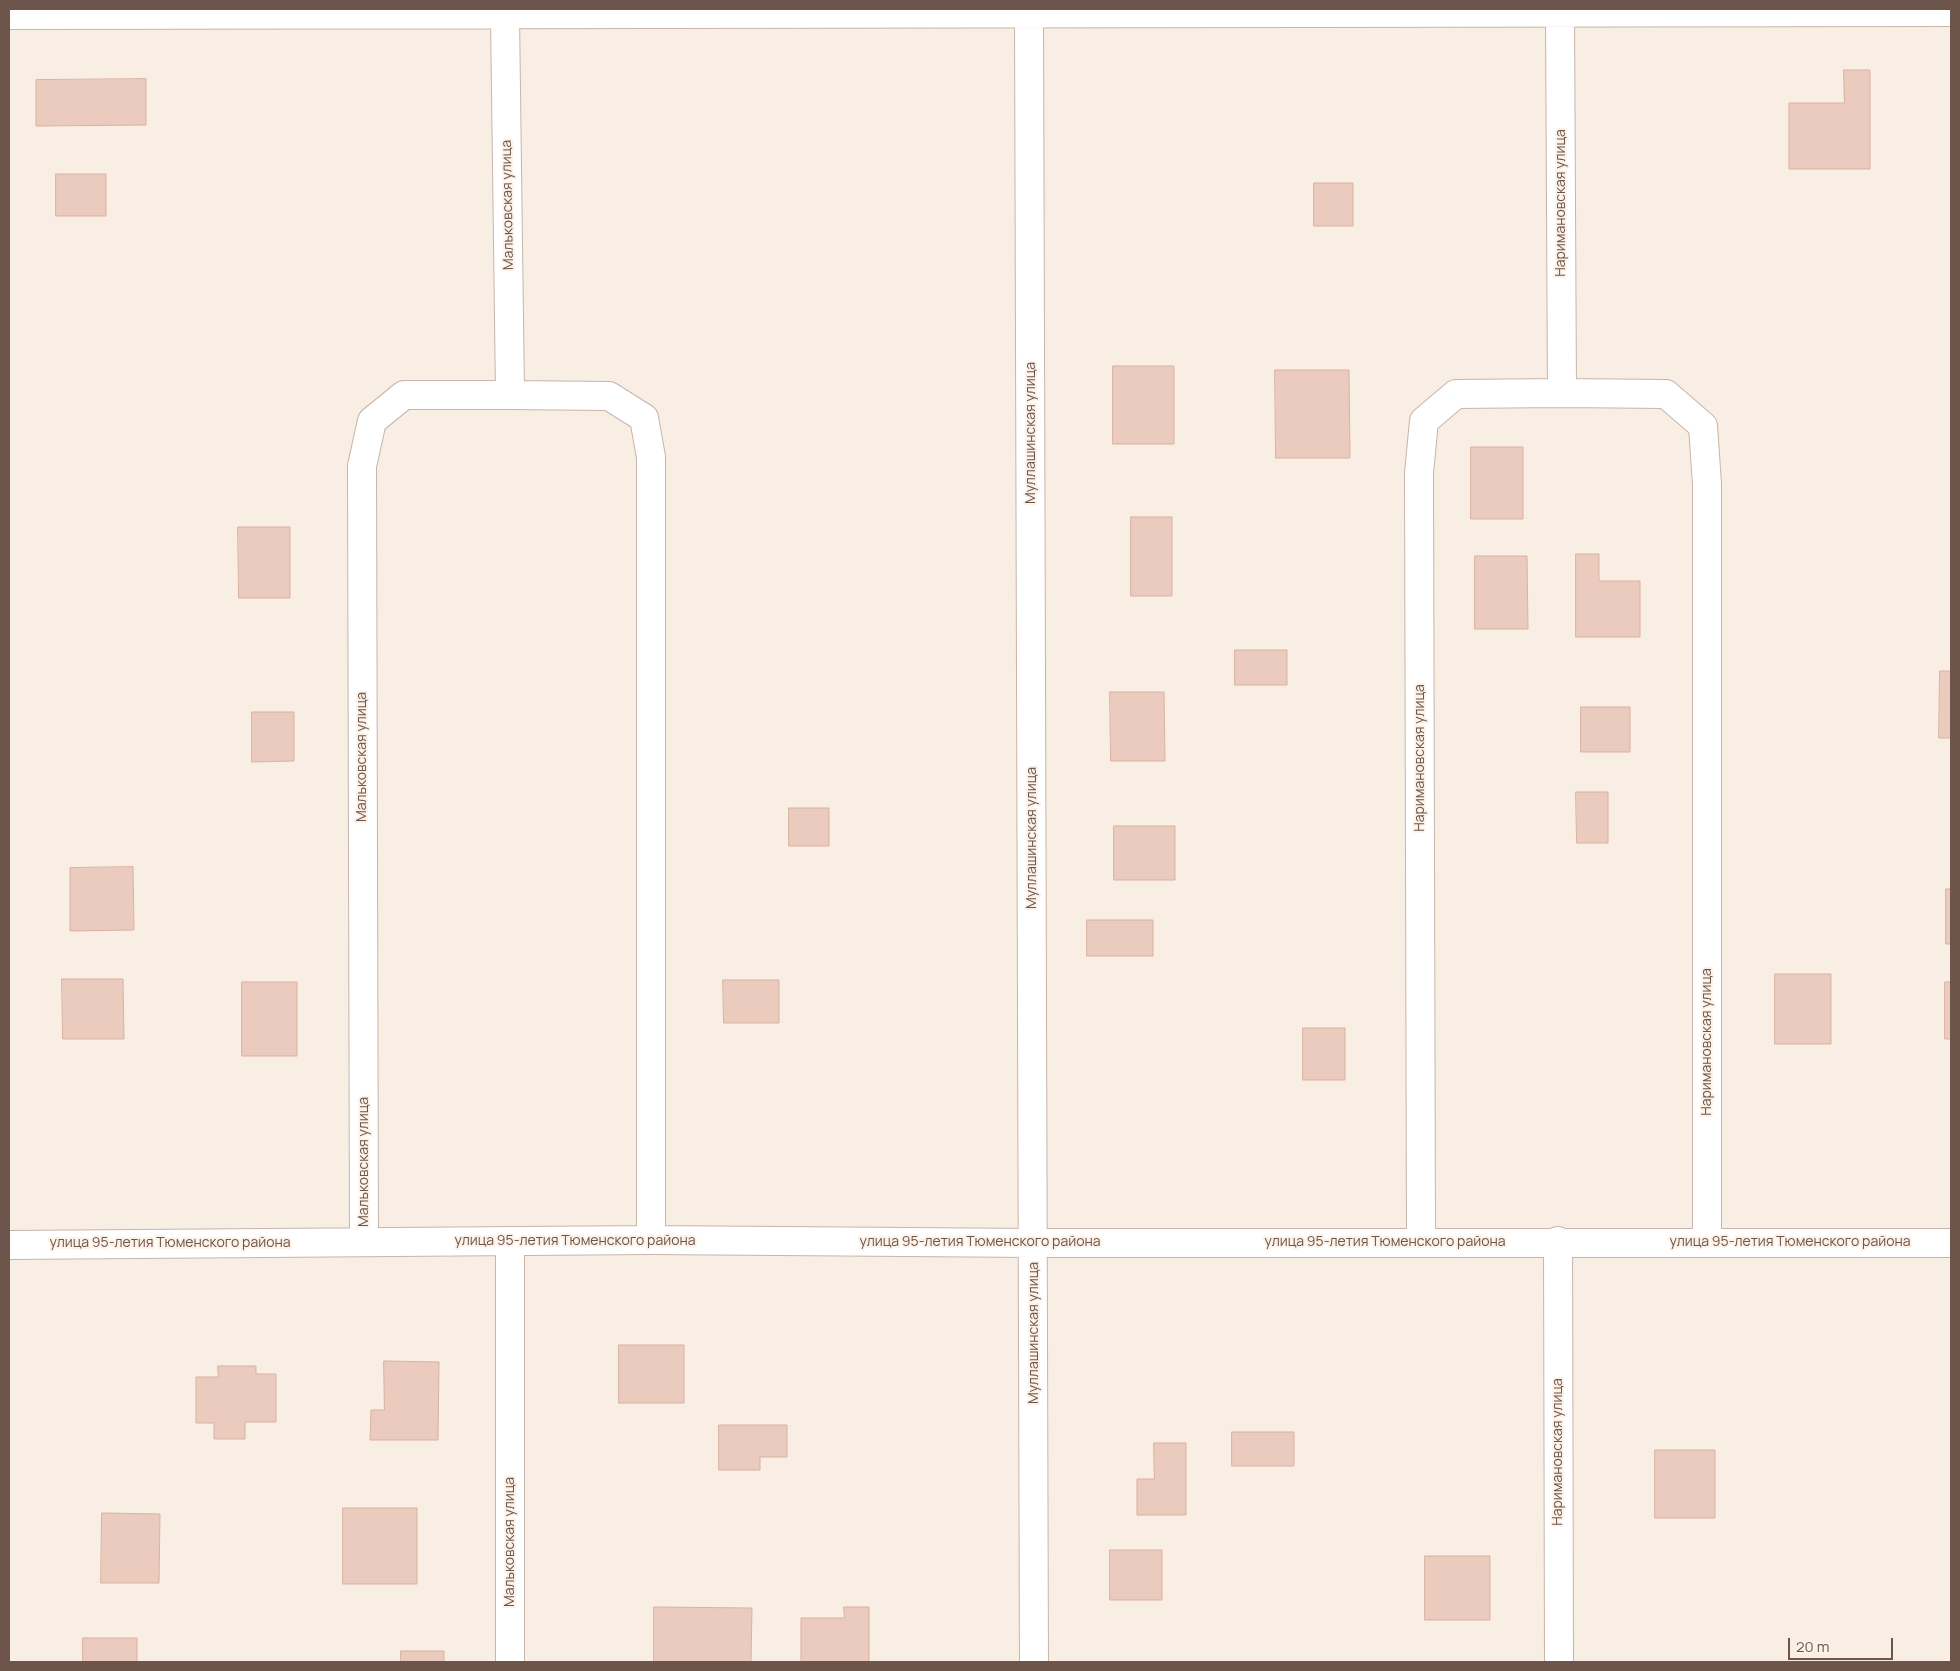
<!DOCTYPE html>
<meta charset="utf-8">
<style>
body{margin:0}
#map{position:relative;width:1960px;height:1671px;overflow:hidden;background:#f8eee3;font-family:Manrope,sans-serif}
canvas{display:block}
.frame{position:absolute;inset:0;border:10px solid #6d554c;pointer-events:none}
.scale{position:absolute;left:1788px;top:1638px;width:105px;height:22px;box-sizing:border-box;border:2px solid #6d554c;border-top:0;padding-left:6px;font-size:15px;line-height:18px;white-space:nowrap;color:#6d554c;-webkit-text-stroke:4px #fcf2e8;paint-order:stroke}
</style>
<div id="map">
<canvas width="1960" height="1671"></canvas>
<div class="frame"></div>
<div class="scale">20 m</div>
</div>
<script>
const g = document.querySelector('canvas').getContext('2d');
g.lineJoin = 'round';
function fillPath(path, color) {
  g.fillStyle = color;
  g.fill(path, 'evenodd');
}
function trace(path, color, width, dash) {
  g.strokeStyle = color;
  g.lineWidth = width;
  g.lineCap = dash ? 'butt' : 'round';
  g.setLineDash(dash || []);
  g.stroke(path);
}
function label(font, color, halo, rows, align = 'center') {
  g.font = font + ' Manrope,sans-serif';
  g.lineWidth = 4;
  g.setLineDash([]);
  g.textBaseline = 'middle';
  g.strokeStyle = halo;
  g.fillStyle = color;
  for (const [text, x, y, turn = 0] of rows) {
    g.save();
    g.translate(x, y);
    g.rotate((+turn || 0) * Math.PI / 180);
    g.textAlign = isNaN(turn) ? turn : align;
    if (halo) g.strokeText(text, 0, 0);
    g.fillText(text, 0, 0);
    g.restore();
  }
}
const building = new Path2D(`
 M 1844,70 L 1870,70 L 1870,169 L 1789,169 L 1789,103 L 1844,103 Z
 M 146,79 L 146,125 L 36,126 L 36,80 Z
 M 56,174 L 106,174 L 106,216 L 56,216 Z
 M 1314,183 L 1353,183 L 1353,226 L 1314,226 Z
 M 1113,366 L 1174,366 L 1174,444 L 1113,444 Z
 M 1275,370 L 1349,370 L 1350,458 L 1276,458 Z
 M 1471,447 L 1523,447 L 1523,519 L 1471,519 Z
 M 1131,517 L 1172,517 L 1172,596 L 1131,596 Z
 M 238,527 L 290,527 L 290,598 L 239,598 Z
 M 1576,554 L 1599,554 L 1599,581 L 1640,581 L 1640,637 L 1576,637 Z
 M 1475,556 L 1527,556 L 1528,629 L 1475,629 Z
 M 1235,650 L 1287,650 L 1287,685 L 1235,685 Z
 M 1940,671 L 1951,671 L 1951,738 L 1939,738 Z
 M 1110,692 L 1164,692 L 1165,761 L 1111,761 Z
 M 1581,707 L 1630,707 L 1630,752 L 1581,752 Z
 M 252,712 L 294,712 L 294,761 L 252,762 Z
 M 1576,792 L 1608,792 L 1608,843 L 1577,843 Z
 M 789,808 L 829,808 L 829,846 L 789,846 Z
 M 1114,826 L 1175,826 L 1175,880 L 1114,880 Z
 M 133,867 L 134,930 L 70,931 L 70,868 Z
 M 1946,889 L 1951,889 L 1951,944 L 1946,944 Z
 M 1087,920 L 1153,920 L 1153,956 L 1087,956 Z
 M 1775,974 L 1831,974 L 1831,1044 L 1775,1044 Z
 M 62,979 L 123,979 L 124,1039 L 63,1039 Z
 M 723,980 L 779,980 L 779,1023 L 724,1023 Z
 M 242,982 L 297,982 L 297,1056 L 242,1056 Z
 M 1945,982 L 1951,982 L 1951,1039 L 1945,1039 Z
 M 1303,1028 L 1345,1028 L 1345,1080 L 1303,1080 Z
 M 619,1345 L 684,1345 L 684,1403 L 619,1403 Z
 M 384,1361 L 439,1362 L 438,1440 L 370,1440 L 371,1410 L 384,1410 Z
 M 218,1366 L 256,1366 L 256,1374 L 276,1374 L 276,1422 L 245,1422 L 245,1439 L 214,1439 L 214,1423 L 196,1423 L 196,1377 L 218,1377 Z
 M 719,1425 L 787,1425 L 787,1457 L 760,1457 L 760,1470 L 719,1470 Z
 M 1232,1432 L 1294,1432 L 1294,1466 L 1232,1466 Z
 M 1154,1443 L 1186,1443 L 1186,1515 L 1137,1515 L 1137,1479 L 1154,1479 Z
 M 1655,1450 L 1715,1450 L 1715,1518 L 1655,1518 Z
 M 343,1508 L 417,1508 L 417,1584 L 343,1584 Z
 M 102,1513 L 160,1514 L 159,1583 L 101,1583 Z
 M 1110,1550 L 1162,1550 L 1162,1600 L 1110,1600 Z
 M 1425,1556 L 1490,1556 L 1490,1620 L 1425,1620 Z
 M 654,1607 L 752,1608 L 751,1662 L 654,1662 Z
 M 844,1607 L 869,1607 L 869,1662 L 801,1662 L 801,1618 L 844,1618 Z
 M 83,1638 L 137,1638 L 137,1662 L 83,1662 Z
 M 401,1651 L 444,1651 L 444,1662 L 401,1662 Z`);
fillPath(building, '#eacbbe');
trace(building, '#dab1a1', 1);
const minor = new Path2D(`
 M 1560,13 L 1562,393 L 1666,394 L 1703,426 L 1707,484 L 1707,1241
 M 9,15 L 1951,12
 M 505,15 L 510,395 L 609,396 L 644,418 L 651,457 L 651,1240
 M 1029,15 L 1034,1662
 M 510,1241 L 510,1662
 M 1558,1241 L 1559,1662
 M 364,1242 L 362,466 L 372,421 L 404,395 L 510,395
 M 1421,1242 L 1419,473 L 1424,421 L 1456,394 L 1562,393
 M 9,1245 L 651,1240 L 1034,1243 L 1951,1243`);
trace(minor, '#c7b5ab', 30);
trace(minor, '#fff', 28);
label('14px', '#6d554c', '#fcf2e8', [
 ["Наримановская улица",1561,203,-90],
 ["Мальковская улица",508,205,-91],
 ["Муллашинская улица",1031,433,-90],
 ["Мальковская улица",362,757,-90],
 ["Наримановская улица",1420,758,-90],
 ["Муллашинская улица",1032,838,-90],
 ["Наримановская улица",1707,1042,-90],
 ["Мальковская улица",364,1162,-90],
 ["улица 95-летия Тюменского района",575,1241],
 ["улица 95-летия Тюменского района",980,1242],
 ["улица 95-летия Тюменского района",1385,1242],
 ["улица 95-летия Тюменского района",1790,1242],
 ["улица 95-летия Тюменского района",170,1243],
 ["Муллашинская улица",1034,1333,-90],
 ["Наримановская улица",1558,1452,-90],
 ["Мальковская улица",510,1542,-90]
]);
</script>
